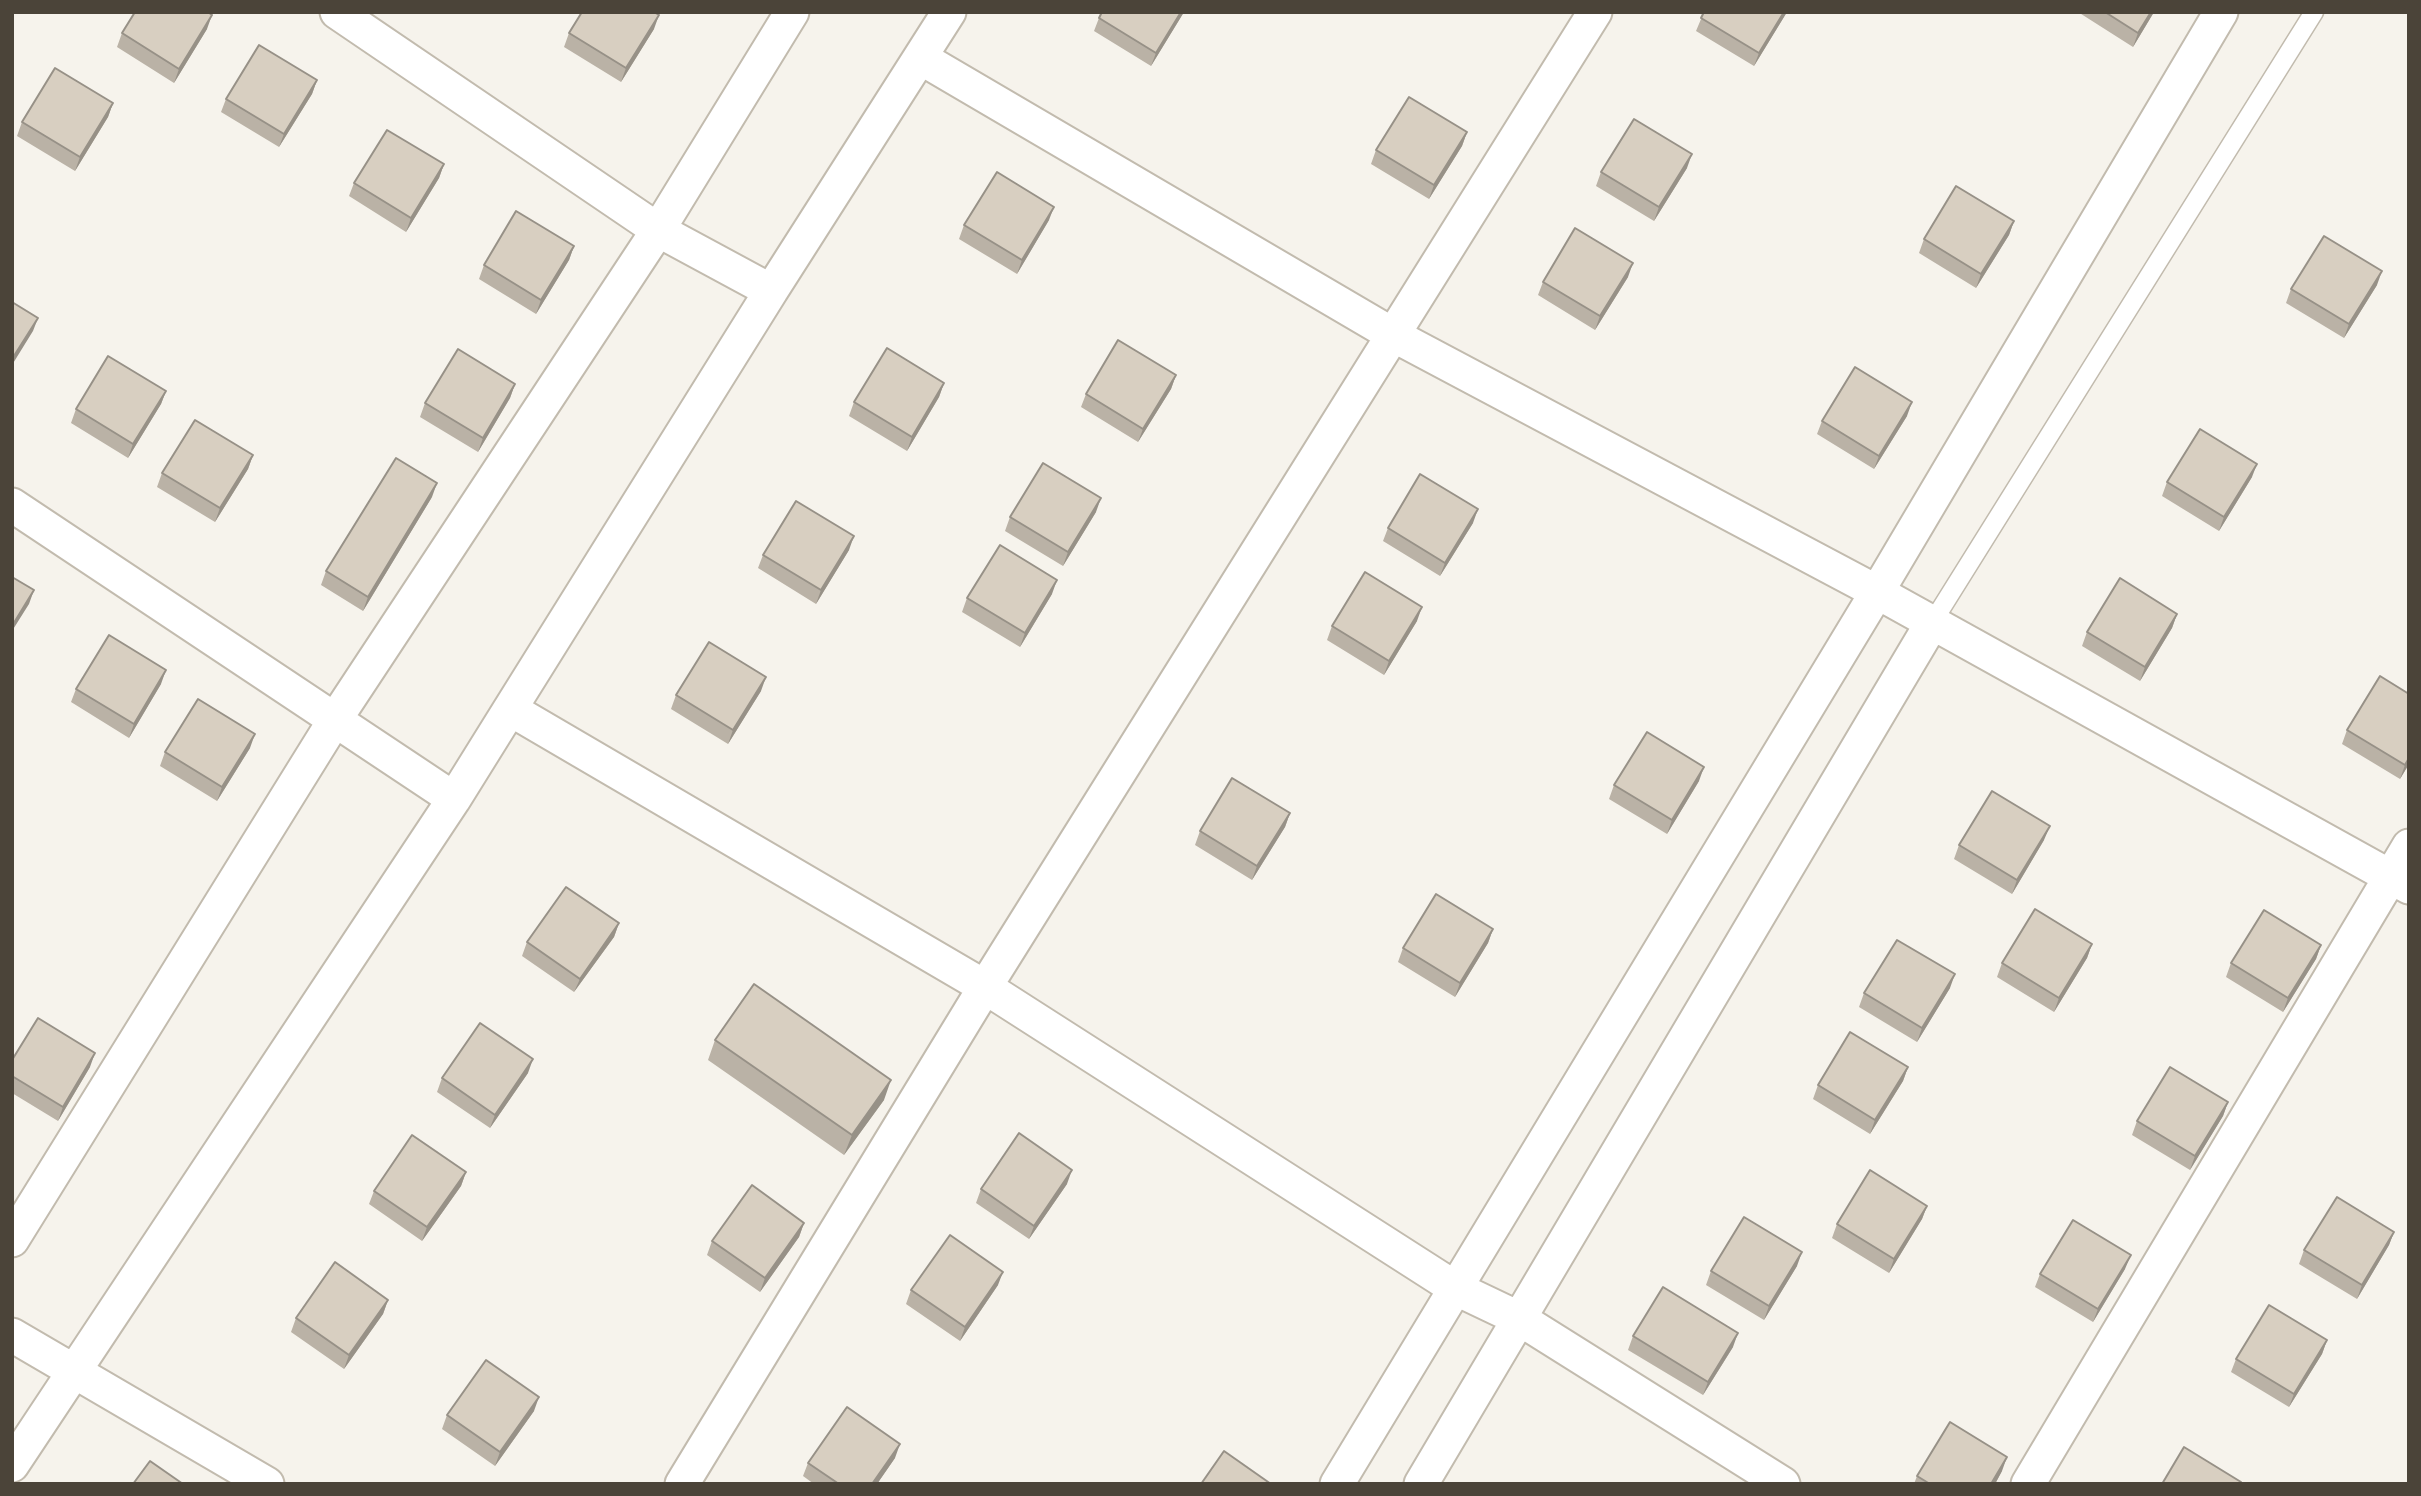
<!DOCTYPE html>
<style>
body{margin:0}
#map{position:relative;width:2421px;height:1496px;overflow:hidden;background:#f6f3ec;font-family:"Nunito Sans",sans-serif}
canvas{display:block}
.frame{position:absolute;inset:0;border:14px solid #4b4439;pointer-events:none}
</style>
<div id="map">
<canvas width="2421" height="1496"></canvas>
<div class="frame"></div>
</div>
<script>
const g = document.querySelector('canvas').getContext('2d');
g.lineJoin = 'round';
function trace(path, color, width, dash) {
  g.strokeStyle = color;
  g.lineWidth = width;
  g.lineCap = dash ? 'butt' : 'round';
  g.setLineDash(dash || []);
  g.stroke(path);
}
function fillPath(path, color) {
  g.fillStyle = color;
  g.fill(path, 'evenodd');
}
const service = new Path2D(`
 M 1932,623 L 2314,12`);
const minor = new Path2D(`
 M 337,12 L 658,230 L 771,291 L 510,709
 M 921,58 L 1395,336 L 1877,592 L 2409,887
 M 771,291 L 949,12
 M 12,505 L 454,799 L 510,709 L 985,987 L 1455,1288 L 1520,1319 L 1783,1484
 M 12,1240 L 336,718 L 658,230 L 792,12
 M 12,1335 L 267,1484
 M 12,1465 L 454,799
 M 682,1484 L 985,987 L 1595,12
 M 1337,1484 L 1877,592 L 2221,12
 M 1421,1484 L 1932,623
 M 2028,1484 L 2409,846`);
trace(service, '#c2bbae', 21);
trace(minor, '#c2bbae', 37);
trace(service, '#fff', 18);
trace(minor, '#fff', 33);
fillPath(new Path2D(`
 M 1184,12 L 1151,66 L 1094,31 L 1099,18 Z
 M 1704,12 L 1787,12 L 1754,66 L 1696,31 Z
 M 2078,12 L 2154,12 L 2133,47 Z
 M 207,29 L 174,83 L 117,47 L 122,33 Z
 M 654,29 L 621,82 L 564,47 L 569,33 Z
 M 317,80 L 312,94 L 279,147 L 221,112 L 226,99 Z
 M 113,103 L 108,117 L 75,171 L 17,136 L 22,122 Z
 M 1467,132 L 1462,146 L 1429,199 L 1371,164 L 1376,150 Z
 M 444,164 L 439,178 L 406,232 L 349,196 L 354,183 Z
 M 1687,168 L 1654,221 L 1596,186 L 1601,172 Z
 M 1049,220 L 1017,274 L 959,239 L 964,225 Z
 M 2014,221 L 2009,235 L 1976,288 L 1919,253 L 1924,239 Z
 M 574,246 L 569,260 L 536,314 L 479,279 L 484,265 Z
 M 1628,277 L 1595,330 L 1538,295 L 1543,282 Z
 M 2377,285 L 2344,338 L 2286,303 L 2291,289 Z
 M 1176,375 L 1171,389 L 1138,442 L 1081,407 L 1086,394 Z
 M 944,383 L 939,397 L 907,451 L 849,416 L 854,402 Z
 M 515,384 L 510,398 L 478,452 L 420,417 L 425,403 Z
 M 166,391 L 161,404 L 128,458 L 71,423 L 76,409 Z
 M 1907,416 L 1874,469 L 1817,434 L 1822,421 Z
 M 253,455 L 248,469 L 215,522 L 157,487 L 162,473 Z
 M 2252,477 L 2219,531 L 2162,496 L 2167,482 Z
 M 432,497 L 363,611 L 321,585 L 326,571 Z
 M 1096,512 L 1063,566 L 1005,531 L 1010,517 Z
 M 1473,523 L 1440,576 L 1383,541 L 1388,528 Z
 M 849,550 L 816,604 L 758,568 L 763,555 Z
 M 1052,594 L 1020,647 L 962,612 L 967,598 Z
 M 2177,614 L 2172,628 L 2140,681 L 2082,646 L 2087,632 Z
 M 1417,621 L 1384,675 L 1327,640 L 1332,626 Z
 M 161,684 L 129,738 L 71,702 L 76,689 Z
 M 761,691 L 728,744 L 671,709 L 676,695 Z
 M 2409,694 L 2409,764 L 2400,779 L 2342,744 L 2347,730 Z
 M 250,748 L 217,801 L 160,766 L 165,752 Z
 M 1699,781 L 1667,834 L 1609,799 L 1614,785 Z
 M 1290,813 L 1285,827 L 1252,880 L 1195,845 L 1200,831 Z
 M 2044,840 L 2012,894 L 1954,859 L 1959,845 Z
 M 619,923 L 614,937 L 574,992 L 522,956 L 527,942 Z
 M 1493,929 L 1488,943 L 1455,997 L 1398,962 L 1403,948 Z
 M 2092,944 L 2087,958 L 2054,1012 L 1997,977 L 2002,963 Z
 M 2321,945 L 2316,959 L 2283,1012 L 2226,977 L 2231,963 Z
 M 1950,988 L 1917,1042 L 1859,1007 L 1864,993 Z
 M 715,1040 L 884,1100 L 844,1155 L 708,1060 Z
 M 12,1060 L 90,1067 L 58,1121 L 12,1093 Z
 M 1908,1067 L 1903,1081 L 1870,1134 L 1813,1099 L 1818,1085 Z
 M 528,1073 L 490,1128 L 437,1092 L 442,1078 Z
 M 2228,1102 L 2223,1116 L 2190,1170 L 2132,1135 L 2137,1121 Z
 M 466,1172 L 461,1186 L 422,1241 L 369,1204 L 374,1191 Z
 M 1067,1184 L 1029,1239 L 976,1203 L 981,1189 Z
 M 1927,1206 L 1922,1219 L 1889,1273 L 1832,1238 L 1837,1224 Z
 M 804,1223 L 799,1237 L 760,1292 L 707,1255 L 712,1241 Z
 M 2394,1232 L 2389,1245 L 2357,1299 L 2299,1264 L 2304,1250 Z
 M 1797,1266 L 1764,1320 L 1706,1285 L 1711,1271 Z
 M 2125,1269 L 2093,1322 L 2035,1287 L 2040,1274 Z
 M 998,1285 L 960,1341 L 906,1304 L 911,1290 Z
 M 388,1300 L 383,1314 L 344,1369 L 291,1332 L 296,1318 Z
 M 1633,1336 L 1733,1347 L 1703,1395 L 1628,1350 Z
 M 2327,1340 L 2322,1354 L 2289,1407 L 2231,1372 L 2236,1359 Z
 M 534,1411 L 495,1466 L 442,1429 L 447,1415 Z
 M 895,1458 L 877,1484 L 814,1484 L 803,1476 L 808,1463 Z
 M 2002,1471 L 1995,1484 L 1914,1484 L 1917,1476 Z`), '#bab2a6');
fillPath(new Path2D(`
 M 1181,12 L 1184,12 L 1151,66 L 1156,53 Z
 M 1784,12 L 1787,12 L 1754,66 L 1759,53 Z
 M 2151,12 L 2154,12 L 2133,47 L 2138,33 Z
 M 212,15 L 207,29 L 174,83 L 179,69 Z
 M 659,15 L 654,29 L 621,82 L 626,68 Z
 M 317,80 L 312,94 L 279,147 L 284,134 Z
 M 113,103 L 108,117 L 75,171 L 80,157 Z
 M 1467,132 L 1462,146 L 1429,199 L 1434,185 Z
 M 1692,154 L 1687,168 L 1654,221 L 1659,207 Z
 M 444,164 L 439,178 L 406,232 L 411,218 Z
 M 1054,207 L 1049,220 L 1017,274 L 1022,260 Z
 M 2014,221 L 2009,235 L 1976,288 L 1981,274 Z
 M 574,246 L 569,260 L 536,314 L 541,300 Z
 M 1633,263 L 1628,277 L 1595,330 L 1600,316 Z
 M 2382,271 L 2377,285 L 2344,338 L 2349,324 Z
 M 38,318 L 33,331 L 12,365 L 12,359 Z
 M 1176,375 L 1171,389 L 1138,442 L 1143,429 Z
 M 944,383 L 939,397 L 907,451 L 912,437 Z
 M 515,384 L 510,398 L 478,452 L 483,438 Z
 M 166,391 L 161,404 L 128,458 L 133,444 Z
 M 1912,402 L 1907,416 L 1874,469 L 1879,456 Z
 M 253,455 L 248,469 L 215,522 L 220,508 Z
 M 2257,464 L 2252,477 L 2219,531 L 2224,517 Z
 M 437,483 L 432,497 L 363,611 L 368,597 Z
 M 1101,498 L 1096,512 L 1063,566 L 1068,552 Z
 M 1478,509 L 1473,523 L 1440,576 L 1445,563 Z
 M 854,536 L 849,550 L 816,604 L 821,590 Z
 M 1057,580 L 1052,594 L 1020,647 L 1025,633 Z
 M 34,590 L 29,604 L 12,631 L 12,626 Z
 M 1422,607 L 1417,621 L 1384,675 L 1389,661 Z
 M 2177,614 L 2172,628 L 2140,681 L 2145,667 Z
 M 166,670 L 161,684 L 129,738 L 134,724 Z
 M 766,677 L 761,691 L 728,744 L 733,730 Z
 M 255,734 L 250,748 L 217,801 L 222,787 Z
 M 2409,758 L 2409,764 L 2400,779 L 2405,765 Z
 M 1704,767 L 1699,781 L 1667,834 L 1672,820 Z
 M 1290,813 L 1285,827 L 1252,880 L 1257,866 Z
 M 2050,826 L 2044,840 L 2012,894 L 2017,880 Z
 M 619,923 L 614,937 L 574,992 L 580,979 Z
 M 1493,929 L 1488,943 L 1455,997 L 1460,983 Z
 M 2092,944 L 2087,958 L 2054,1012 L 2059,998 Z
 M 2321,945 L 2316,959 L 2283,1012 L 2288,998 Z
 M 1955,974 L 1950,988 L 1917,1042 L 1922,1028 Z
 M 95,1053 L 90,1067 L 58,1121 L 63,1107 Z
 M 533,1059 L 528,1073 L 490,1128 L 495,1115 Z
 M 1908,1067 L 1903,1081 L 1870,1134 L 1875,1120 Z
 M 891,1080 L 884,1100 L 844,1155 L 852,1135 Z
 M 2228,1102 L 2223,1116 L 2190,1170 L 2195,1156 Z
 M 1072,1170 L 1067,1184 L 1029,1239 L 1034,1226 Z
 M 466,1172 L 461,1186 L 422,1241 L 427,1227 Z
 M 1927,1206 L 1922,1219 L 1889,1273 L 1894,1259 Z
 M 804,1223 L 799,1237 L 760,1292 L 765,1278 Z
 M 2394,1232 L 2389,1245 L 2357,1299 L 2362,1285 Z
 M 1802,1252 L 1797,1266 L 1764,1320 L 1769,1306 Z
 M 2131,1255 L 2125,1269 L 2093,1322 L 2098,1309 Z
 M 1003,1272 L 998,1285 L 960,1341 L 965,1327 Z
 M 388,1300 L 383,1314 L 344,1369 L 349,1355 Z
 M 1738,1333 L 1733,1347 L 1703,1395 L 1708,1382 Z
 M 2327,1340 L 2322,1354 L 2289,1407 L 2294,1394 Z
 M 539,1397 L 534,1411 L 495,1466 L 500,1452 Z
 M 900,1444 L 895,1458 L 877,1484 L 872,1484 Z
 M 2007,1457 L 2002,1471 L 1995,1484 L 1991,1484 Z`), '#979187');
const building = new Path2D(`
 M 135,12 L 208,12 L 212,15 L 179,69 L 122,33 Z
 M 582,12 L 654,12 L 659,15 L 626,68 L 569,33 Z
 M 1102,12 L 1181,12 L 1156,53 L 1099,18 Z
 M 1704,12 L 1784,12 L 1759,53 L 1701,18 Z
 M 2105,12 L 2151,12 L 2138,33 Z
 M 259,45 L 317,80 L 284,134 L 226,99 Z
 M 55,68 L 113,103 L 80,157 L 22,122 Z
 M 1409,97 L 1467,132 L 1434,185 L 1376,150 Z
 M 1634,119 L 1692,154 L 1659,207 L 1601,172 Z
 M 387,130 L 444,164 L 411,218 L 354,183 Z
 M 997,172 L 1054,207 L 1022,260 L 964,225 Z
 M 1956,186 L 2014,221 L 1981,274 L 1924,239 Z
 M 516,211 L 574,246 L 541,300 L 484,265 Z
 M 1575,228 L 1633,263 L 1600,316 L 1543,282 Z
 M 2324,236 L 2382,271 L 2349,324 L 2291,289 Z
 M 12,302 L 38,318 L 12,359 Z
 M 1118,340 L 1176,375 L 1143,429 L 1086,394 Z
 M 887,348 L 944,383 L 912,437 L 854,402 Z
 M 458,349 L 515,384 L 483,438 L 425,403 Z
 M 108,356 L 166,391 L 133,444 L 76,409 Z
 M 1855,367 L 1912,402 L 1879,456 L 1822,421 Z
 M 195,420 L 253,455 L 220,508 L 162,473 Z
 M 2200,429 L 2257,464 L 2224,517 L 2167,482 Z
 M 396,458 L 437,483 L 368,597 L 326,571 Z
 M 1043,463 L 1101,498 L 1068,552 L 1010,517 Z
 M 1420,474 L 1478,509 L 1445,563 L 1388,528 Z
 M 796,501 L 854,536 L 821,590 L 763,555 Z
 M 1000,545 L 1057,580 L 1025,633 L 967,598 Z
 M 1365,572 L 1422,607 L 1389,661 L 1332,626 Z
 M 12,577 L 34,590 L 12,626 Z
 M 2120,578 L 2177,614 L 2145,667 L 2087,632 Z
 M 109,635 L 166,670 L 134,724 L 76,689 Z
 M 709,642 L 766,677 L 733,730 L 676,695 Z
 M 2380,676 L 2409,694 L 2409,758 L 2405,765 L 2347,730 Z
 M 198,699 L 255,734 L 222,787 L 165,752 Z
 M 1647,732 L 1704,767 L 1672,820 L 1614,785 Z
 M 1232,778 L 1290,813 L 1257,866 L 1200,831 Z
 M 1992,791 L 2050,826 L 2017,880 L 1959,845 Z
 M 566,887 L 619,923 L 580,979 L 527,942 Z
 M 1436,894 L 1493,929 L 1460,983 L 1403,948 Z
 M 2035,909 L 2092,944 L 2059,998 L 2002,963 Z
 M 2264,910 L 2321,945 L 2288,998 L 2231,963 Z
 M 1897,940 L 1955,974 L 1922,1028 L 1864,993 Z
 M 754,984 L 891,1080 L 852,1135 L 715,1040 Z
 M 38,1018 L 95,1053 L 63,1107 L 12,1076 L 12,1060 Z
 M 480,1023 L 533,1059 L 495,1115 L 442,1078 Z
 M 1850,1032 L 1908,1067 L 1875,1120 L 1818,1085 Z
 M 2170,1067 L 2228,1102 L 2195,1156 L 2137,1121 Z
 M 1019,1133 L 1072,1170 L 1034,1226 L 981,1189 Z
 M 412,1135 L 466,1172 L 427,1227 L 374,1191 Z
 M 1870,1170 L 1927,1206 L 1894,1259 L 1837,1224 Z
 M 752,1185 L 804,1223 L 765,1278 L 712,1241 Z
 M 2337,1197 L 2394,1232 L 2362,1285 L 2304,1250 Z
 M 1744,1217 L 1802,1252 L 1769,1306 L 1711,1271 Z
 M 2073,1220 L 2131,1255 L 2098,1309 L 2040,1274 Z
 M 950,1235 L 1003,1272 L 965,1327 L 911,1290 Z
 M 335,1262 L 388,1300 L 349,1355 L 296,1318 Z
 M 1663,1287 L 1738,1333 L 1708,1382 L 1633,1336 Z
 M 2269,1305 L 2327,1340 L 2294,1394 L 2236,1359 Z
 M 486,1360 L 539,1397 L 500,1452 L 447,1415 Z
 M 847,1407 L 900,1444 L 872,1484 L 839,1484 L 808,1463 Z
 M 1950,1422 L 2007,1457 L 1991,1484 L 1930,1484 L 1917,1476 Z
 M 2184,1447 L 2241,1482 L 2241,1484 L 2162,1484 Z
 M 1224,1451 L 1271,1484 L 1201,1484 Z
 M 150,1461 L 183,1484 L 133,1484 Z`);
fillPath(building, '#d8cfc1');
trace(building, '#979187', 2);
</script>
